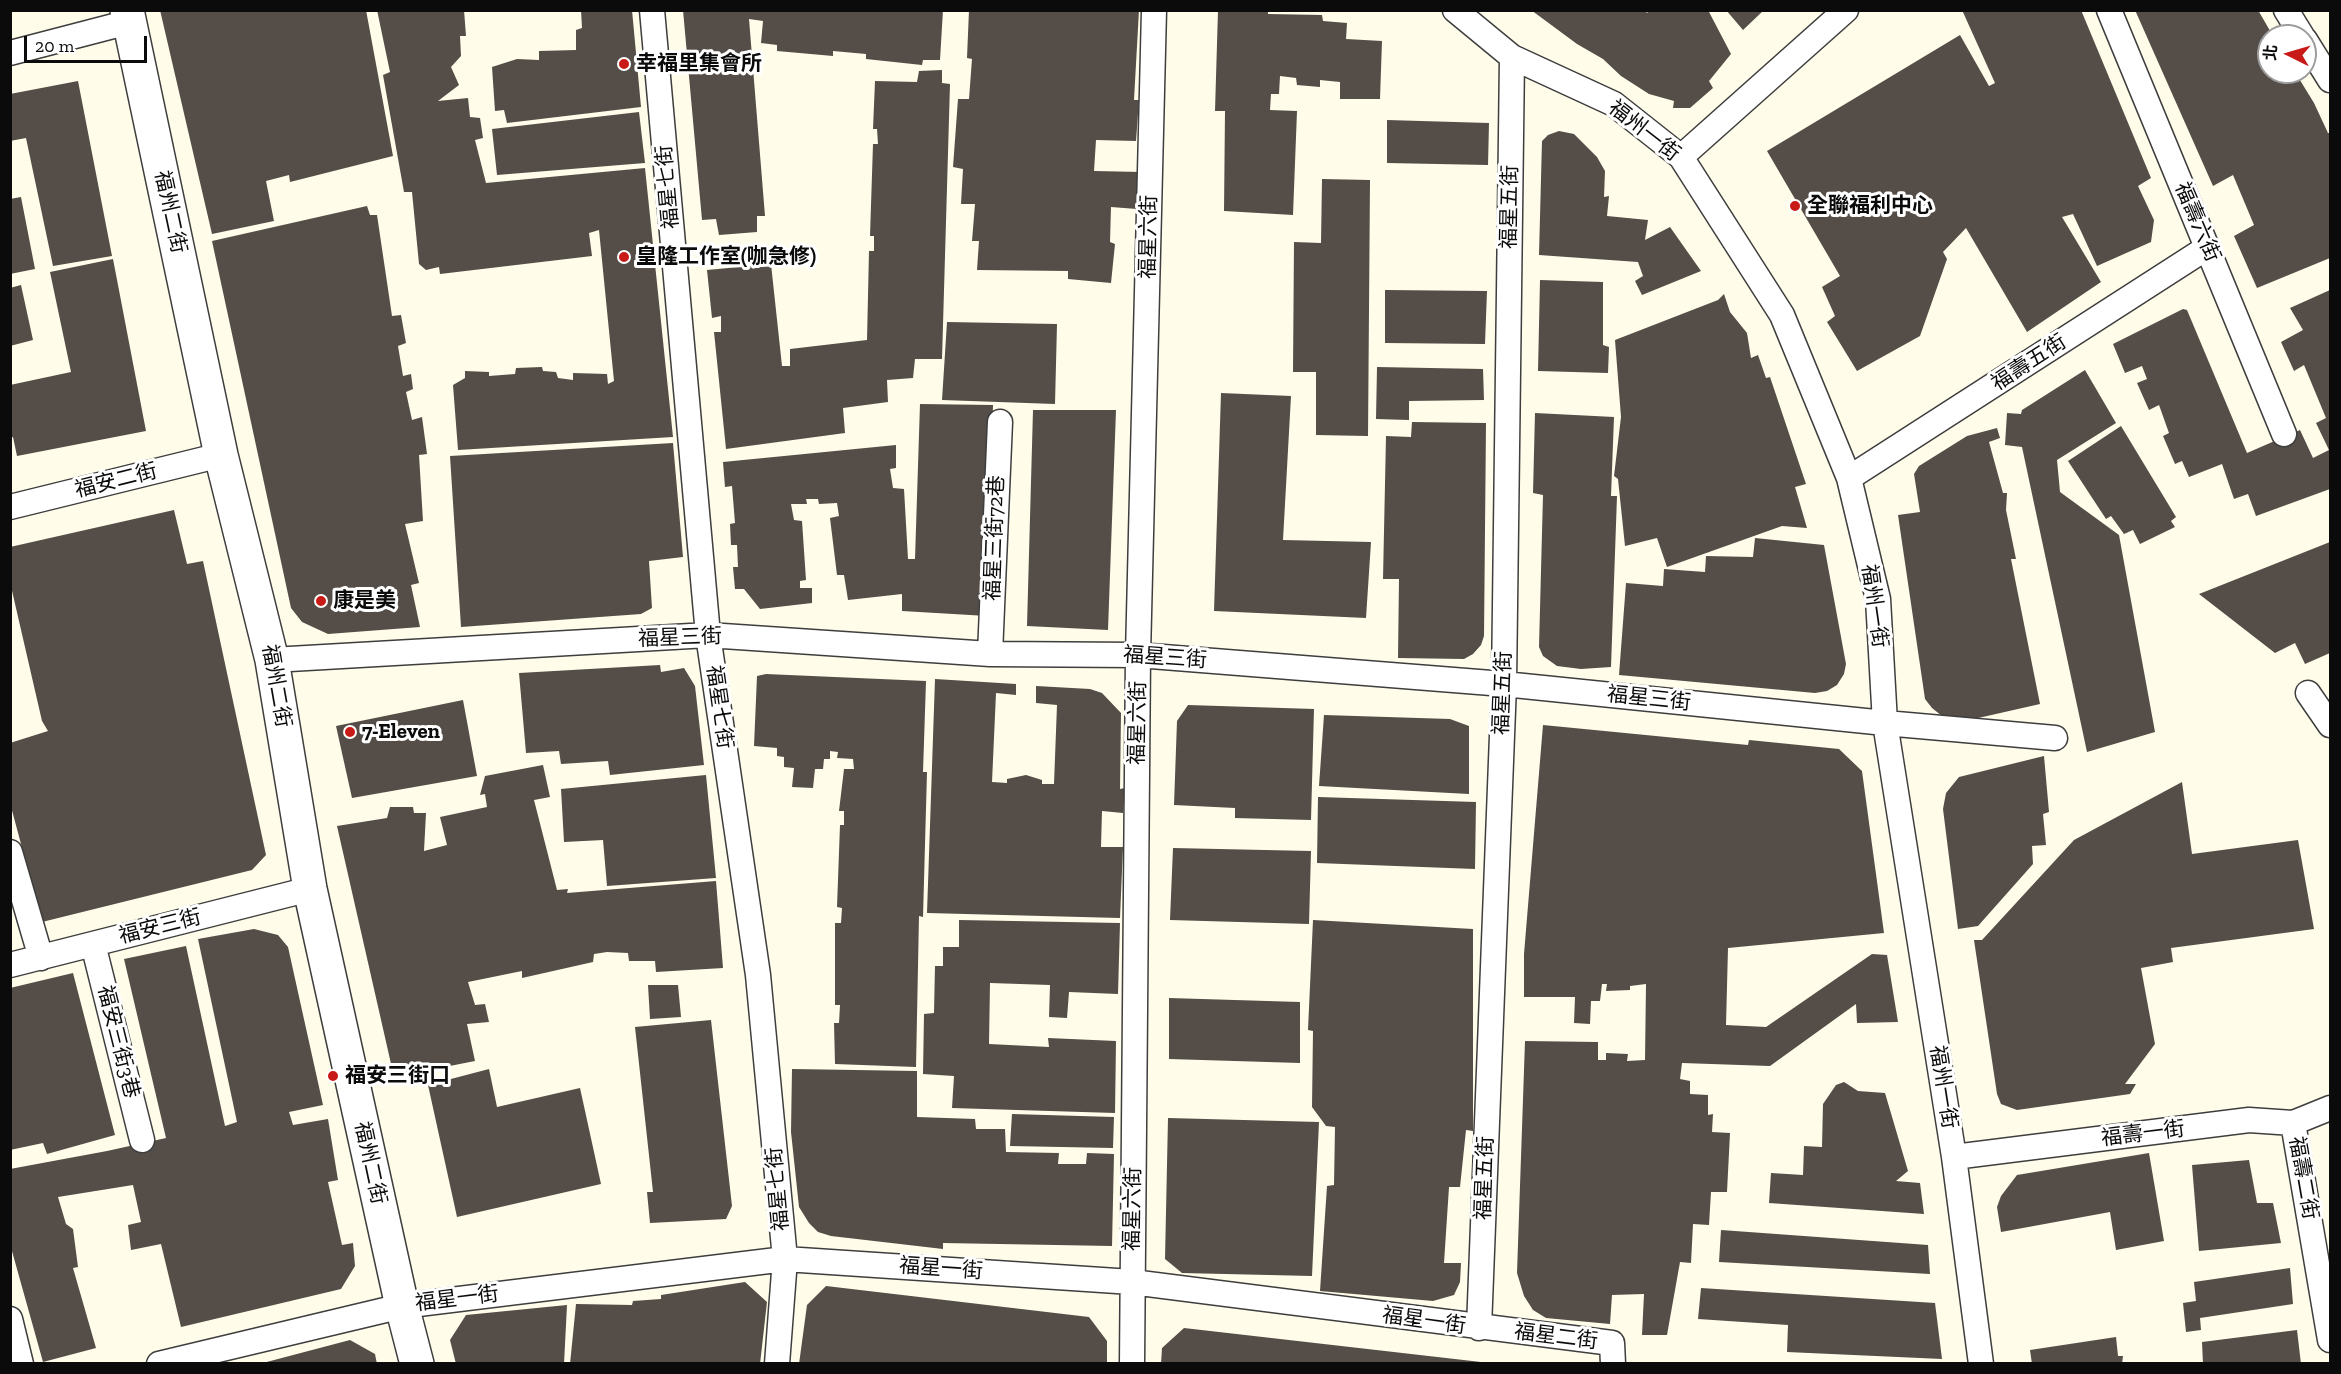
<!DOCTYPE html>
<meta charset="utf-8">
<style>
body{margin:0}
#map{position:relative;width:2341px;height:1374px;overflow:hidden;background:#fffce9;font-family:"Zilla Slab","Noto Sans TC",serif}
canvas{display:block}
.frame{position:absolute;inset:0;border:12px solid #0b0b0b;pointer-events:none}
.north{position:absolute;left:2257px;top:24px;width:60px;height:60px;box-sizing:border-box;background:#fff;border:2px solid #9d9d9d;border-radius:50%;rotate:275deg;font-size:16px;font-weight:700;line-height:24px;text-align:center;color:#0b0b0b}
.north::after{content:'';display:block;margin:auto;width:21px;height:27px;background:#c81a16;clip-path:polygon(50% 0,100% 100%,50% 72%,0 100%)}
.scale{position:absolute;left:24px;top:36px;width:123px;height:27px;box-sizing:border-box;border:3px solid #0b0b0b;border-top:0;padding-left:8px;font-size:18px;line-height:21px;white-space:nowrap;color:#0b0b0b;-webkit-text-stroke:4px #fff;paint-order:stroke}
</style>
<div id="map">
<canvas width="2341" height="1374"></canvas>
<div class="frame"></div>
<div class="north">北</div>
<div class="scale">20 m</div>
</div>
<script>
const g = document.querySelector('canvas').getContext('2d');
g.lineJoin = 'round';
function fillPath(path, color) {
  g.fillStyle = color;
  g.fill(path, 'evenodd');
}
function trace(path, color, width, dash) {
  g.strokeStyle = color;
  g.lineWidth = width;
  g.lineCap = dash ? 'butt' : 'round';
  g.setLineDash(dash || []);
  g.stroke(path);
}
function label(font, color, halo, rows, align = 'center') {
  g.font = font + ' "Zilla Slab","Noto Sans TC",serif';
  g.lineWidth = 6;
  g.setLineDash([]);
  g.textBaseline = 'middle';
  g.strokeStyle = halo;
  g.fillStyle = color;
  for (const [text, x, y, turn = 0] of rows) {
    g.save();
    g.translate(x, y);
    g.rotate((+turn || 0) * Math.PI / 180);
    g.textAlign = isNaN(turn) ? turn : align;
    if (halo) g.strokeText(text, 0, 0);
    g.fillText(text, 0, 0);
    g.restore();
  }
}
fillPath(new Path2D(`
 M 160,10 L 366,10 L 393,156 L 290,182 L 289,175 L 266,181 L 274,221 L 212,234 Z
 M 377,10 L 464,10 L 466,36 L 460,36 L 461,56 L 451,67 L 459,85 L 438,101 L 468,98 L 470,117 L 480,118 L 483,138 L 475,140 L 486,183 L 645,168 L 673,437 L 458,450 L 453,385 L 465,378 L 465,371 L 489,372 L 489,376 L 515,374 L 516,368 L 542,367 L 543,371 L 556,372 L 558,378 L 573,380 L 573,373 L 607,374 L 608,384 L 614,381 L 599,230 L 589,233 L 592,256 L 440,274 L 439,267 L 426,270 L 419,264 L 412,192 L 404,192 L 383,75 L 390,72 Z
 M 581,10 L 632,10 L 641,107 L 507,123 L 504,110 L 495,111 L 492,67 L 517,59 L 539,60 L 539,51 L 576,50 L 576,30 L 582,28 Z
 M 683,10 L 943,10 L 940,60 L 923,60 L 922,65 L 866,59 L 866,54 L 833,51 L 833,56 L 777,51 L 777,45 L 761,43 L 763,21 L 749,19 L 765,216 L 757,216 L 757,232 L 719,235 L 716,219 L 702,220 Z
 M 969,10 L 1139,10 L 1134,100 L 1139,100 L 1136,141 L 1096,140 L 1094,171 L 1142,172 L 1137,209 L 1111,207 L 1110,242 L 1115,244 L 1111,283 L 1068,279 L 1068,271 L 977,270 L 979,241 L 972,241 L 975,204 L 961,204 L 963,169 L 953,167 L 958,99 L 969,99 L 972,59 L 967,58 Z
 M 1218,10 L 1268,10 L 1268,14 L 1322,15 L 1323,21 L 1347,23 L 1346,39 L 1382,41 L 1380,99 L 1340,99 L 1340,82 L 1320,80 L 1320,87 L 1297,85 L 1296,78 L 1280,76 L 1279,94 L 1271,94 L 1270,110 L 1297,111 L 1293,215 L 1224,211 L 1225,111 L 1215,111 Z
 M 1531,10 L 1645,10 L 1647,13 L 1650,10 L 1708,10 L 1731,54 L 1709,81 L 1713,88 L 1690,108 L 1673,108 L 1674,101 L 1649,94 L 1621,76 L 1603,59 L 1577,44 Z
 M 1726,10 L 1764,10 L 1743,30 Z
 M 1962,10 L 2081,10 L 2151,178 L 2138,186 L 2154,220 L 2151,242 L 2097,266 L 2073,214 L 2062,217 L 2101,282 L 2027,332 L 1966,228 L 1943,252 L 1947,259 L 1920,336 L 1857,371 L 1827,322 L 1835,316 L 1822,287 L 1840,276 L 1767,151 L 1960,35 L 1989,86 L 1995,83 Z
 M 2135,10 L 2258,10 L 2273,36 L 2269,36 L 2269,72 L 2295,72 L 2314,103 L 2328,133 L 2330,133 L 2330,258 L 2257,288 L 2234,236 L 2254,225 L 2233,175 L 2213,186 Z
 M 942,70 L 942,83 L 950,84 L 942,359 L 915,359 L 913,378 L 887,380 L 888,402 L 843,408 L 845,433 L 726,449 L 714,332 L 721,332 L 721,316 L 712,318 L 707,270 L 771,264 L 782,366 L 790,366 L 790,349 L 867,340 L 869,251 L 874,251 L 874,236 L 870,236 L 873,144 L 878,144 L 877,129 L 873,129 L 875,81 L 917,82 L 919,71 Z
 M 78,81 L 112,256 L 53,266 L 26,138 L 10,141 L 10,94 Z
 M 639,112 L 645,163 L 497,175 L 492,129 Z
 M 1387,120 L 1489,123 L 1488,165 L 1387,163 Z
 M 1559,131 L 1574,134 L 1597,157 L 1605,171 L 1604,197 L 1609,196 L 1607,216 L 1648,220 L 1645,240 L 1670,227 L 1701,271 L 1642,295 L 1635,281 L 1643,276 L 1638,262 L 1539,255 L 1542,141 L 1548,135 Z
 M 1322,179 L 1370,180 L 1368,436 L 1316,435 L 1316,372 L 1293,372 L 1294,242 L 1321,243 Z
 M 21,197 L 35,269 L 10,274 L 10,199 Z
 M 367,206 L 370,215 L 377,215 L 392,316 L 401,315 L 406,343 L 398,346 L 403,376 L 411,374 L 413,389 L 406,392 L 412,420 L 422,417 L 427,454 L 419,455 L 423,521 L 405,524 L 419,583 L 411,585 L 420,627 L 328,634 L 302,622 L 291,608 L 212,241 Z
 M 113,259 L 146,431 L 17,456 L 13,437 L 10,438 L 10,385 L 71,372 L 50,272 Z
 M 1540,280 L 1603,282 L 1603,345 L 1609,347 L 1608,373 L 1538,371 Z
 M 21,285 L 33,340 L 10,346 L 10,288 Z
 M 1385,290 L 1487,291 L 1485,344 L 1385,343 Z
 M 2330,290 L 2330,489 L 2256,516 L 2248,494 L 2234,499 L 2222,464 L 2189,477 L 2182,461 L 2175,464 L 2163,436 L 2169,433 L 2159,405 L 2149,410 L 2137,383 L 2147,379 L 2142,366 L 2125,373 L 2113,344 L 2183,309 L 2187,310 L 2247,453 L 2300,430 L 2313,458 L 2329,450 L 2316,423 L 2326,418 L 2304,365 L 2294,371 L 2281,342 L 2303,330 L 2290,308 Z
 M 1724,294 L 1730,312 L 1747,333 L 1751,358 L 1758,355 L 1766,378 L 1770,377 L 1806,484 L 1795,487 L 1807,528 L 1782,526 L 1667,567 L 1657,538 L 1625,546 L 1618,479 L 1614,476 L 1621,417 L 1615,340 L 1718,300 Z
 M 947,322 L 1057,324 L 1055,404 L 942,400 Z
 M 1377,367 L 1483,369 L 1484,400 L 1409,401 L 1409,420 L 1376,419 Z
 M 2085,370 L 2116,423 L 2057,460 L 2060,492 L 2119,535 L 2155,732 L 2087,752 L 2022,447 L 2005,445 L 2007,413 L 2021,414 L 2022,410 Z
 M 1221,393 L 1291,396 L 1283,540 L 1371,542 L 1366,618 L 1214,611 Z
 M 920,404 L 993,405 L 987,616 L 902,611 L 902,594 L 848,600 L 844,575 L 837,575 L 830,518 L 839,516 L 837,503 L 819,504 L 818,499 L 806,499 L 807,504 L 791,504 L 794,520 L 802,521 L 806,580 L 800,581 L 800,588 L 812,588 L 812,603 L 760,609 L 744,589 L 735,589 L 733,567 L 738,567 L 737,545 L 731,545 L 730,524 L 735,523 L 732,486 L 725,487 L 723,462 L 896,445 L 896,468 L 890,469 L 893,488 L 904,489 L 908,559 L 915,559 Z
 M 1033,410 L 1116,410 L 1108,630 L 1027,626 Z
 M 1535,413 L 1614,417 L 1611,496 L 1617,496 L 1611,667 L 1581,669 L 1557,666 L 1543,656 L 1539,647 L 1543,495 L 1533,493 Z
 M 1412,422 L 1486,423 L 1484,636 L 1481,645 L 1473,654 L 1464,659 L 1398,658 L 1399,579 L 1383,579 L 1386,436 L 1411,437 Z
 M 2121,426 L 2176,517 L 2171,521 L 2175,527 L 2140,544 L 2133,530 L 2124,534 L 2111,516 L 2106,519 L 2068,461 Z
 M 1997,428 L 2000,438 L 1989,442 L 2003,493 L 2007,493 L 2006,510 L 2016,559 L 2011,559 L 2040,704 L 1965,721 L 1947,720 L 1932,708 L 1925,699 L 1898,515 L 1920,512 L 1914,474 L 1919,466 L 1967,436 Z
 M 673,443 L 683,557 L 649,561 L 652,608 L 641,614 L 461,627 L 450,456 Z
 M 174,510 L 187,564 L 203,561 L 266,855 L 252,870 L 42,922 L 10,803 L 10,743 L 48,731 L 42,721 L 10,582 L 10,547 Z
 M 1755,538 L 1824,545 L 1846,664 L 1844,674 L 1837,685 L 1827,691 L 1815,693 L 1619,675 L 1626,583 L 1663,586 L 1664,569 L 1705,572 L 1706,556 L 1753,557 Z
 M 2330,542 L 2330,653 L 2305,664 L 2295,643 L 2275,653 L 2199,594 Z
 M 660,665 L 661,672 L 684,668 L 695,686 L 704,765 L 610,775 L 608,761 L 561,764 L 559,751 L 526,753 L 519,673 Z
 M 766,674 L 926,681 L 923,772 L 927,772 L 923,917 L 919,916 L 916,1067 L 835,1064 L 834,1023 L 839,1023 L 840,1005 L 835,1005 L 835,923 L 841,923 L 842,908 L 837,907 L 840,825 L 844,825 L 844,811 L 839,811 L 844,769 L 854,769 L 853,759 L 837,758 L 838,752 L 830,751 L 830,759 L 824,759 L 823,769 L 815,769 L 813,788 L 792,787 L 794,768 L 784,767 L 784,757 L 777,756 L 777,748 L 754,746 L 757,676 Z
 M 935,679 L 1016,684 L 1016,695 L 996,693 L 992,782 L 1007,783 L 1007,779 L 1026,775 L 1042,780 L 1042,784 L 1054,784 L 1057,705 L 1036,703 L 1036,686 L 1090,689 L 1102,693 L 1121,713 L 1120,789 L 1125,788 L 1123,813 L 1102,811 L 1101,847 L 1123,847 L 1120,918 L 927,913 Z
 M 463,700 L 477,776 L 352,798 L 336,726 Z
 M 1188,705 L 1314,709 L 1311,820 L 1235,818 L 1235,808 L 1174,805 L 1177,721 Z
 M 1324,715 L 1450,719 L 1469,726 L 1469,794 L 1319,786 Z
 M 1543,725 L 1748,745 L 1749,740 L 1839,749 L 1862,771 L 1884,933 L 1728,948 L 1726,1025 L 1766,1027 L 1872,954 L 1887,955 L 1898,1022 L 1857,1023 L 1856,1004 L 1770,1066 L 1682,1063 L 1680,1079 L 1690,1081 L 1690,1094 L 1708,1095 L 1708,1115 L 1713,1114 L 1712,1132 L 1730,1133 L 1727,1192 L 1711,1192 L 1709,1225 L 1693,1224 L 1691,1263 L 1680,1262 L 1667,1335 L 1642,1335 L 1644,1294 L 1612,1295 L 1610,1324 L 1546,1318 L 1533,1310 L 1524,1296 L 1517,1273 L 1525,1041 L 1598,1042 L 1598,1060 L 1606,1060 L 1606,1053 L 1628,1054 L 1627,1061 L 1645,1060 L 1646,984 L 1630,986 L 1630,990 L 1606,991 L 1607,984 L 1602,984 L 1600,1001 L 1591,1001 L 1590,1024 L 1574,1023 L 1575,997 L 1524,997 L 1524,954 Z
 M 2044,756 L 2049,812 L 2043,814 L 2046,845 L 2032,846 L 2033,864 L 1978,926 L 1958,929 L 1943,809 L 1946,793 L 1959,777 Z
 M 543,765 L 550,797 L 534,800 L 557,890 L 568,889 L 567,893 L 716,881 L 723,968 L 656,972 L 655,961 L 629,961 L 628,953 L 607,952 L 594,954 L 593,962 L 522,978 L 522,971 L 468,982 L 475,1005 L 485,1004 L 489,1022 L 467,1024 L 475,1061 L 394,1077 L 337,826 L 387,818 L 390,807 L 413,807 L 414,813 L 426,813 L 424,851 L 447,845 L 440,817 L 487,807 L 485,794 L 480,795 L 485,776 Z
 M 706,775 L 716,878 L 607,886 L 603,840 L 564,842 L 561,789 Z
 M 2182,782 L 2192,854 L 2298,840 L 2314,929 L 2171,948 L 2173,962 L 2141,968 L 2155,1044 L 2125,1084 L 2136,1084 L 2130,1094 L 2017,1110 L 2001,1104 L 1997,1094 L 1974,940 L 1982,940 L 2074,840 Z
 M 1318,797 L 1476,802 L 1475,869 L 1317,863 Z
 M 1173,848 L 1311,851 L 1309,924 L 1170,920 Z
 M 959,920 L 1120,923 L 1118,994 L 1069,992 L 1067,1018 L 1049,1017 L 1050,985 L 990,983 L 989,1044 L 1049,1047 L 1048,1038 L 1116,1041 L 1115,1113 L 952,1108 L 954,1076 L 923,1074 L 924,1014 L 934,1013 L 935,966 L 943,966 L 943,947 L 959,947 Z
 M 1313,920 L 1473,929 L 1473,1131 L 1466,1130 L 1460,1187 L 1449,1187 L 1444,1263 L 1461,1263 L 1460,1282 L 1454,1295 L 1433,1301 L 1320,1291 L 1327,1186 L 1334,1185 L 1335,1127 L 1326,1126 L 1312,1107 L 1313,1031 L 1308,1030 Z
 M 254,929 L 278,935 L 288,947 L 323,1105 L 289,1112 L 293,1125 L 328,1119 L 338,1180 L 328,1182 L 342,1245 L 353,1243 L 355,1266 L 341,1289 L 181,1327 L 161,1244 L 131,1250 L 128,1225 L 141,1222 L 133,1185 L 58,1197 L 66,1224 L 73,1229 L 78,1267 L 73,1268 L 96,1348 L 43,1362 L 10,1244 L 10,1169 L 107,1151 L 166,1138 L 124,959 L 186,946 L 225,1126 L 237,1122 L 198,939 Z
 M 73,973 L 115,1135 L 47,1154 L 43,1143 L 10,1150 L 10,988 Z
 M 648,985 L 678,985 L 681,1017 L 650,1019 Z
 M 1169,998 L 1300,1002 L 1300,1063 L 1169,1059 Z
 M 711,1020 L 732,1206 L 726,1219 L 650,1223 L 647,1192 L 653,1192 L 635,1027 Z
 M 489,1069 L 497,1107 L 580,1088 L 601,1184 L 457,1217 L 428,1085 Z
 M 792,1069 L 917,1071 L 917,1117 L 975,1119 L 976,1129 L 1005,1129 L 1006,1152 L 1059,1153 L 1058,1164 L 1086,1164 L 1087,1153 L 1114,1154 L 1112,1246 L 943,1243 L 943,1249 L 831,1236 L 818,1232 L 809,1223 L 799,1207 L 791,1132 Z
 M 1844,1082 L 1858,1091 L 1885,1093 L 1908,1171 L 1896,1181 L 1920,1183 L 1924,1214 L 1769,1203 L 1771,1173 L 1803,1175 L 1804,1146 L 1822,1147 L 1823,1104 L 1836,1085 Z
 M 1012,1114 L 1114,1117 L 1113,1148 L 1010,1146 Z
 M 1168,1118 L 1319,1122 L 1312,1276 L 1182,1273 L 1165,1259 Z
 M 2149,1153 L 2164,1241 L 2116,1250 L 2110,1212 L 2001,1232 L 1997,1207 L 2001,1196 L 2017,1175 Z
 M 2249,1160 L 2257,1203 L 2273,1203 L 2281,1243 L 2199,1251 L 2192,1165 Z
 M 1721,1230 L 1928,1245 L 1930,1274 L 1719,1262 Z
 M 2290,1268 L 2293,1304 L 2200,1318 L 2201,1330 L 2186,1332 L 2183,1303 L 2196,1301 L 2194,1282 Z
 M 745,1282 L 767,1302 L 760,1364 L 570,1364 L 576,1304 L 632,1305 L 633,1301 L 661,1299 L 661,1295 Z
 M 826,1286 L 1089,1317 L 1107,1341 L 1107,1364 L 799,1364 L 807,1305 Z
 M 1701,1288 L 1935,1303 L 1942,1359 L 1787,1352 L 1788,1325 L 1698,1319 Z
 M 567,1305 L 564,1364 L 456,1364 L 450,1340 L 466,1315 Z
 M 1184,1328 L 1481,1362 L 1481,1364 L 1161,1364 L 1162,1348 Z
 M 2297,1330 L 2301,1364 L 2203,1364 L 2202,1342 Z
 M 2116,1337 L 2118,1356 L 2123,1356 L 2122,1364 L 2032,1364 L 2030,1350 Z
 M 350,1340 L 375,1354 L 377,1364 L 259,1364 Z`), '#554d47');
const service = new Path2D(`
 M 652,10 L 708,635 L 758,975 L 785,1259 L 777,1364
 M 1455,10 L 1512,57 L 1614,104 L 1681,157 L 1782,315 L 1849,478 L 1878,599 L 1885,723 L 1954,1157 L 1981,1364
 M 2109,10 L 2284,434
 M 2286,10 L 2302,36
 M 2305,40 L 2330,80
 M 10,53 L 129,22
 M 1681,157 L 1846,10
 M 1849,478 L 2208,247
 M 10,507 L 221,455
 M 990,654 L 1000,422
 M 272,660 L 708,635 L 990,654 L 1138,655 L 1504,684 L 1885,723 L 2055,738
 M 2308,693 L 2330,725
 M 10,852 L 41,958
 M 93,944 L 142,1140
 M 10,965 L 310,889
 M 2293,1123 L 2330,1340
 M 1954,1157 L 2249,1120 L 2293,1123 L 2330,1108
 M 10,1319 L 21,1364
 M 1479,1328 L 1504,684 L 1512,57
 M 159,1364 L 402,1306 L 785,1259 L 1132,1282 L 1612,1343 L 1613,1364
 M 1132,1364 L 1138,655 L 1154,10`);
const minor = new Path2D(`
 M 127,10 L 221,455 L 272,660 L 310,889 L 402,1306 L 417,1364`);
trace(service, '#3e3e3e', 27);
trace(minor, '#3e3e3e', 36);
trace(service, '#fff', 24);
trace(minor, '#fff', 33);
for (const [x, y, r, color] of [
 [624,64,6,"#c81a16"],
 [1795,206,6,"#c81a16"],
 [624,257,6,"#c81a16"],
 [321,601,6,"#c81a16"],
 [350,732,6,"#c81a16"],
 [333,1076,6,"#c81a16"]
]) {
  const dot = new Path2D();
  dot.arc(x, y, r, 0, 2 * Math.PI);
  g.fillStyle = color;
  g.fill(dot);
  trace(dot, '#fff', 2);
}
label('bold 21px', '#0b0b0b', '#fff', [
 ["幸福里集會所",636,64],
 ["全聯福利中心",1807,206],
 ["皇隆工作室(咖急修)",636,257],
 ["康是美",333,601],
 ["7-Eleven",362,732],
 ["福安三街口",345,1076]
], 'left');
label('21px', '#0b0b0b', '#fff', [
 ["福州一街",1644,131,38],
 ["福星七街",668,187,-95],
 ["福星五街",1510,207,-89],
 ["福州二街",170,212,78],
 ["福壽六街",2197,222,67],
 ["福星六街",1149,237,-89],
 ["福壽五街",2029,363,-33],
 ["福安二街",116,481,-14],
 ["福星三街72巷",995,538,-88],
 ["福州一街",1874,606,82],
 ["福星三街",680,638,-2],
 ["福星三街",1165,658,4],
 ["福州二街",276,686,80],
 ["福星五街",1503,693,-88],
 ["福星三街",1649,699,6],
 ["福星七街",719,707,82],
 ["福星六街",1138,723,-89],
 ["福安三街",160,927,-14],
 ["福安三街3巷",118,1042,76],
 ["福州一街",1943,1087,81],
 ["福壽一街",2143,1134,-7],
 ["福州二街",370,1163,78],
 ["福星五街",1485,1178,-88],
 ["福壽二街",2303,1178,80],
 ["福星七街",778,1189,-95],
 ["福星六街",1133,1209,-89],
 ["福星一街",941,1269,4],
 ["福星一街",457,1299,-7],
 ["福星一街",1424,1321,8],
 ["福星二街",1556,1337,7]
]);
</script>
